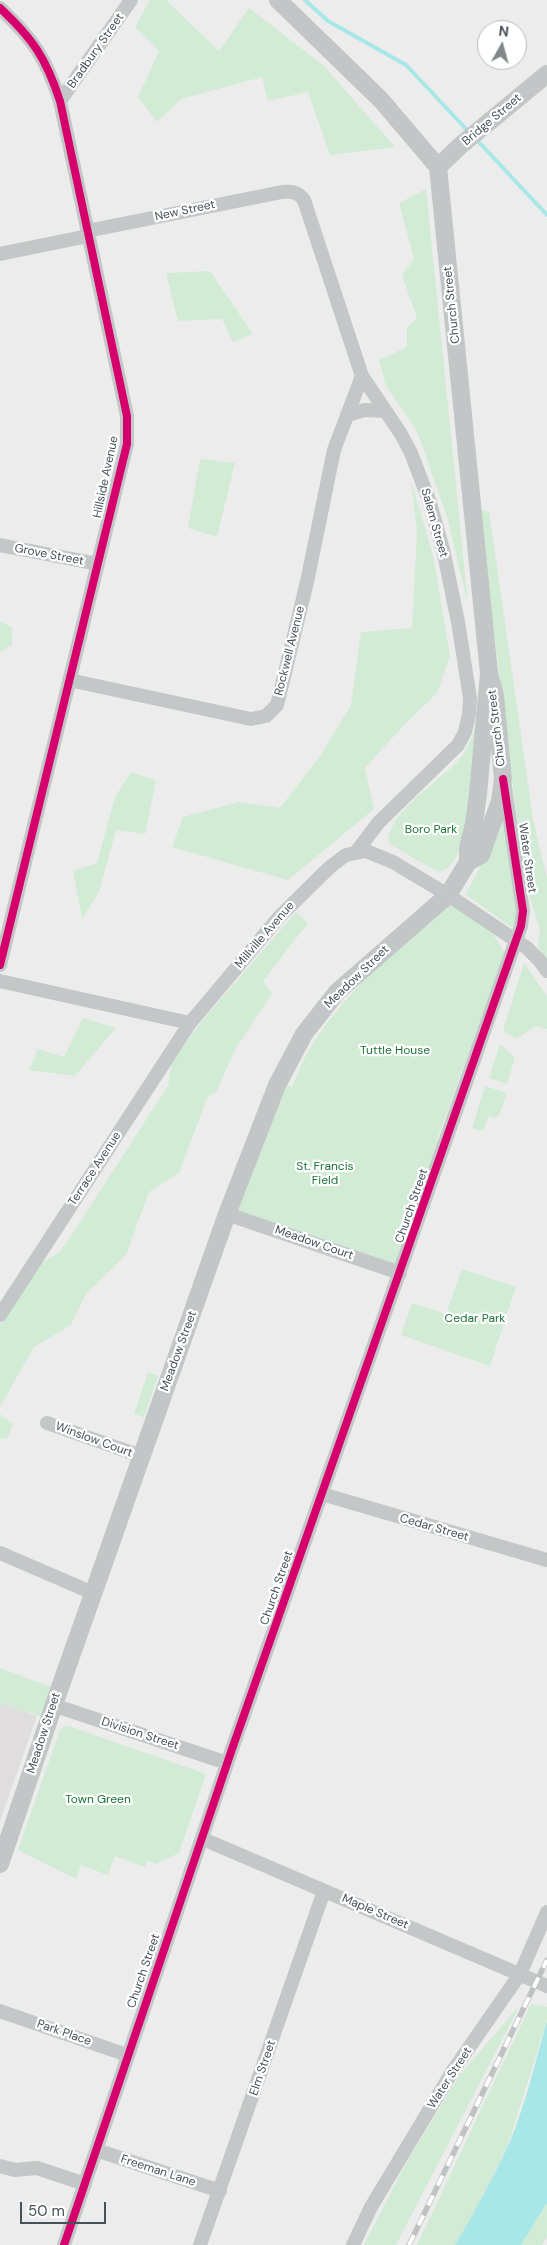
<!DOCTYPE html>
<style>
body{margin:0}
#map{position:relative;width:547px;height:2245px;overflow:hidden;background:#edecec;font-family:"DM Sans",sans-serif}
canvas{display:block}
.north{position:absolute;left:477px;top:20px;width:50px;height:50px;box-sizing:border-box;background:#fff;border:1px solid #b5babc;border-radius:50%;rotate:7deg;font-size:14px;font-weight:700;line-height:20px;text-align:center;color:#455257}
.north::after{content:'';display:block;margin:auto;width:18px;height:22px;background:#80888b;clip-path:polygon(50% 0,100% 100%,50% 72%,0 100%)}
.scale{position:absolute;left:20px;top:2202px;width:86px;height:22px;box-sizing:border-box;border:2px solid #455257;border-top:0;padding-left:6px;font-size:15px;line-height:18px;white-space:nowrap;color:#455257;-webkit-text-stroke:4px #fff;paint-order:stroke}
</style>
<div id="map">
<canvas width="547" height="2245"></canvas>
<div class="north">N</div>
<div class="scale">50 m</div>
</div>
<script>
const g = document.querySelector('canvas').getContext('2d');
g.lineJoin = 'round';
function fillPath(path, color) {
  g.fillStyle = color;
  g.fill(path, 'evenodd');
}
function trace(path, color, width, dash) {
  g.strokeStyle = color;
  g.lineWidth = width;
  g.lineCap = dash ? 'butt' : 'round';
  g.setLineDash(dash || []);
  g.stroke(path);
}
function label(font, color, halo, rows, align = 'center') {
  g.font = font + ' "DM Sans",sans-serif';
  g.lineWidth = 4.5;
  g.setLineDash([]);
  g.textBaseline = 'middle';
  g.strokeStyle = halo;
  g.fillStyle = color;
  for (const [text, x, y, turn = 0] of rows) {
    g.save();
    g.translate(x, y);
    g.rotate((+turn || 0) * Math.PI / 180);
    g.textAlign = isNaN(turn) ? turn : align;
    if (halo) g.strokeText(text, 0, 0);
    g.fillText(text, 0, 0);
    g.restore();
  }
}
fillPath(new Path2D(`
 M 0,1703 L 37,1716 L 0,1821 Z`), '#dfddde');
fillPath(new Path2D(`
 M 150,0 L 166,0 L 219,51 L 249,8 L 323,65 L 395,147 L 330,155 L 308,92 L 268,101 L 262,77 L 181,99 L 157,122 L 138,97 L 159,51 L 135,27 Z
 M 426,189 L 468,604 L 447,517 L 417,431 L 386,386 L 379,360 L 407,347 L 407,327 L 417,318 L 402,275 L 414,259 L 399,203 Z
 M 210,271 L 253,334 L 233,342 L 222,319 L 178,321 L 166,273 Z
 M 200,459 L 235,463 L 217,537 L 188,528 Z
 M 411,481 L 433,555 L 450,656 L 437,693 L 404,725 L 365,768 L 374,809 L 288,880 L 172,847 L 183,817 L 239,802 L 280,808 L 320,756 L 351,705 L 361,632 L 412,628 L 417,532 Z
 M 479,510 L 489,511 L 533,819 L 547,879 L 547,962 L 538,947 L 540,929 L 525,883 Z
 M 0,621 L 12,628 L 12,645 L 0,652 Z
 M 479,716 C 475,749 473,847 448,868 C 445,870 441,871 438,872 L 389,844 C 384,817 438,781 455,764 C 469,750 473,733 479,716 Z
 M 131,772 L 156,780 L 145,834 L 116,830 L 99,892 L 82,919 L 73,871 L 97,863 L 115,797 Z
 M 504,807 L 520,919 L 517,931 L 465,894 C 482,867 494,837 504,807 Z
 M 450,900 L 488,926 L 505,953 L 437,1140 L 449,1145 L 401,1275 L 227,1214 L 278,1082 L 292,1087 C 297,1076 301,1065 306,1055 C 341,994 399,947 450,900 Z
 M 296,912 L 308,923 L 263,981 L 272,994 L 235,1050 L 216,1092 L 207,1098 L 179,1173 L 149,1192 L 126,1255 L 86,1294 L 71,1325 L 34,1347 L 0,1407 L 0,1325 L 42,1263 L 61,1251 L 168,1086 L 172,1062 L 202,1021 Z
 M 524,963 L 547,996 L 547,1029 L 535,1026 L 517,1039 L 503,1031 Z
 M 83,1018 L 116,1028 L 75,1076 L 29,1070 L 38,1049 L 64,1057 Z
 M 500,1044 L 515,1058 L 507,1084 L 489,1078 Z
 M 485,1086 L 507,1093 L 499,1115 L 495,1118 L 488,1116 L 485,1128 L 481,1131 L 472,1128 Z
 M 462,1269 L 516,1287 L 490,1366 L 401,1335 L 412,1303 L 446,1314 Z
 M 148,1372 L 158,1376 L 144,1417 L 134,1414 Z
 M 0,1414 L 13,1424 L 7,1439 L 0,1438 Z
 M 0,1668 L 59,1690 L 49,1719 L 0,1703 Z
 M 66,1725 L 206,1774 L 179,1853 L 156,1864 L 147,1861 L 145,1867 L 115,1856 L 108,1875 L 81,1865 L 76,1879 L 18,1850 L 60,1730 Z
 M 531,2004 L 547,2007 L 547,2020 L 508,2145 L 480,2202 L 455,2245 L 417,2245 Z
 M 520,2005 L 396,2245 L 364,2245 L 405,2165 L 459,2076 Z
 M 547,2203 L 547,2237 L 542,2245 L 521,2245 Z`), '#d1ebd5');
fillPath(new Path2D(`
 M 547,2021 L 547,2203 L 521,2245 L 455,2245 C 474,2213 492,2180 508,2146 C 525,2107 535,2063 547,2021 Z`), '#a8e7e7');
trace(new Path2D(`
 M 305,0 L 328,21 L 406,65 L 468,131
 M 475,138 L 547,215`), '#a8e7e7', 4);
trace(new Path2D(`
 M 0,8 C 33,39 46,58 60,101 L 127,416 L 127,444 L 0,965
 M 60,101 L 131,0
 M 87,231 L 282,192 C 292,191 298,192 304,200 L 362,376 L 401,434 L 411,453 L 429,500 L 443,549 L 458,622 L 470,698 L 469,714 L 465,732 L 458,745 L 379,822 L 356,852
 M 0,254 L 88,236
 M 347,415 L 365,410 L 385,411
 M 0,545 L 98,564
 M 69,680 L 251,719 L 266,716 L 277,705 L 307,582 L 334,450 L 362,376
 M 0,981 L 190,1023
 M 227,1214 L 400,1273
 M 0,1315 L 190,1023 L 280,916 L 330,867 L 346,855 L 366,851 L 393,862 L 448,895 L 527,948 L 540,961 L 547,971
 M 47,1423 L 141,1456
 M 322,1494 L 547,1560
 M 0,1553 L 93,1593
 M 53,1705 L 227,1763
 M 203,1839 L 547,1986
 M 0,2011 L 127,2055
 M 96,2150 L 220,2191
 M 0,2166 L 15,2170 L 37,2168 L 85,2184
 M 64,2245 L 231,1752 L 521,926 L 523,911 L 505,787
 M 200,2245 L 324,1891
 M 353,2245 L 371,2207 L 452,2072 L 520,1974 L 547,1912`), '#c3c7c8', 14);
trace(new Path2D(`
 M 278,0 L 381,100 L 438,167 L 489,673 L 478,794 L 474,824 L 468,848 L 468,862
 M 438,167 L 461,145 L 547,74
 M 0,1864 L 57,1696 L 227,1214 L 277,1085 L 304,1034 L 337,992 L 448,895 L 468,862 L 481,855 L 500,801 L 503,779 L 495,696 L 489,673`), '#c2c6c7', 18);
const rail = new Path2D(`
 M 409,2245 L 547,1960`);
trace(rail, '#bfc2c3', 5.5);
trace(rail, '#fff', 4, [11]);
trace(new Path2D(`
 M 0,8 C 33,39 46,58 60,101 L 127,416 L 127,444 L 0,965
 M 64,2245 L 231,1752 L 521,926 L 523,911 L 503,779`), '#d6006c', 8);
label('12px', '#455257', '#fff', [
 ["Bradbury Street",96,51,-55],
 ["Bridge Street",492,120,-40],
 ["New Street",185,211,-12],
 ["Church Street",452,305,-96],
 ["Hillside Avenue",106,477,-78],
 ["Salem Street",434,523,74],
 ["Grove Street",49,555,11],
 ["Rockwell Avenue",290,651,-76],
 ["Church Street",497,728,-97],
 ["Water Street",527,858,82],
 ["Millville Avenue",265,935,-49],
 ["Meadow Street",357,977,-44],
 ["Terrace Avenue",95,1169,-57],
 ["Church Street",412,1206,-71],
 ["Meadow Court",314,1243,19],
 ["Meadow Street",179,1351,-70],
 ["Winslow Court",94,1440,20],
 ["Cedar Street",434,1528,16],
 ["Church Street",277,1588,-71],
 ["Meadow Street",44,1733,-72],
 ["Division Street",140,1734,18],
 ["Maple Street",375,1912,23],
 ["Church Street",144,1971,-71],
 ["Park Place",64,2033,19],
 ["Elm Street",263,2068,-71],
 ["Water Street",450,2078,-57],
 ["Freeman Lane",158,2171,18]
]);
label('12px', '#1b7335', '#fff', [
 ["Boro Park",431,830],
 ["Tuttle House",395,1051],
 ["St. Francis",325,1167],
 ["Field",325,1181],
 ["Cedar Park",475,1319],
 ["Town Green",98,1800]
]);
</script>
